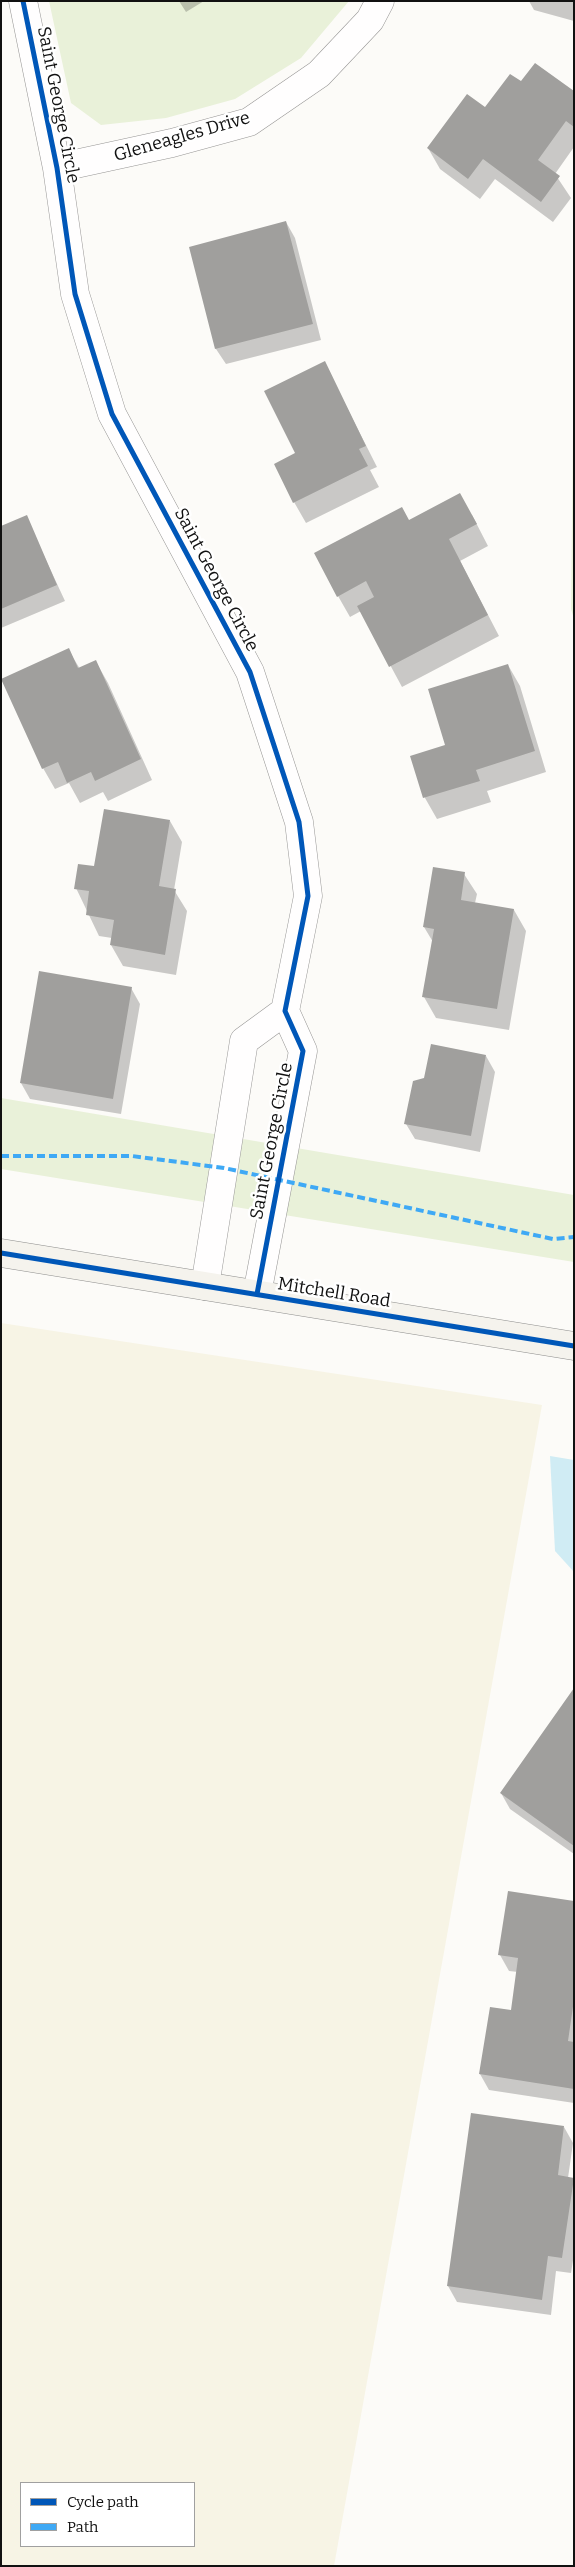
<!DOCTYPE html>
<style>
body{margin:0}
#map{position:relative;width:575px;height:2567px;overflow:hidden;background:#fcfbf8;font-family:Bitter,serif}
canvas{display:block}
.frame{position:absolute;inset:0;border:2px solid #111;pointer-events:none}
.legend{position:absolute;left:20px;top:2482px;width:175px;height:65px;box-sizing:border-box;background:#fff;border:1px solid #a0a0a0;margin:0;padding:6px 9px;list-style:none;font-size:15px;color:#111}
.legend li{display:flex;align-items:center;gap:10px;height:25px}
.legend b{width:25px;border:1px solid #a0a0a0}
</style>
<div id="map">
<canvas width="575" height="2567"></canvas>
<div class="frame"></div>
<ul class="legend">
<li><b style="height:6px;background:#0057b8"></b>Cycle path</li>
<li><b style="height:6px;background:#3fa9f5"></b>Path</li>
</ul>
</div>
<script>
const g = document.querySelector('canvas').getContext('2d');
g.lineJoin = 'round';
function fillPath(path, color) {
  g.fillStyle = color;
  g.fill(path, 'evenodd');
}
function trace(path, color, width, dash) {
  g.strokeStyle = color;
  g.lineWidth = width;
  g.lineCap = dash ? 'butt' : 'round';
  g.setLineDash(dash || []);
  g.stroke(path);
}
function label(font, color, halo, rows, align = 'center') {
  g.font = font + ' Bitter,serif';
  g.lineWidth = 5;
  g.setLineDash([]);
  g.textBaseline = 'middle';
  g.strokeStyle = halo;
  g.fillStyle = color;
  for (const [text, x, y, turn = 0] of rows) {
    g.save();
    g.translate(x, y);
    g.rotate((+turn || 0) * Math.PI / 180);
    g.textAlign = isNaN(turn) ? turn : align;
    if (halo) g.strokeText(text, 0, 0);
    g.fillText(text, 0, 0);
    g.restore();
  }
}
fillPath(new Path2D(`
 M 1,1323 L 542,1405 L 334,2566 L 1,2566 ZM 21,2483 L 194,2483 L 194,2546 L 21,2546 Z`), '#f7f4e5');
fillPath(new Path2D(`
 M 49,1 L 349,1 L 301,58 L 235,99 L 166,118 L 101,125 L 71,103 Z
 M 574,339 L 574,619 L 571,609 Z
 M 1,1098 L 574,1195 L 574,1262 L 1,1169 Z`), '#e9f1d9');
fillPath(new Path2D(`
 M 550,1456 L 574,1460 L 574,1572 L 555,1551 Z`), '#d0ecf4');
fillPath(new Path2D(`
 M 179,1 L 204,1 L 186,12 Z
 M 529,1 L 574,1 L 574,21 L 534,10 Z
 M 521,83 L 574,93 L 574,147 L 555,174 L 571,198 L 553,222 L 495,179 L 480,199 L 440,169 L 428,148 Z
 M 286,222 L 295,238 L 321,340 L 226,364 L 216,349 L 190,248 Z
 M 324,362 L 377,467 L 370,470 L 379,487 L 306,523 L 294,502 L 297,454 Z
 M 472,515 L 488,546 L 460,561 L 499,636 L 402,687 L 361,611 L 350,617 L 338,596 L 409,521 Z
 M 26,517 L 65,601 L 1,628 L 1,527 Z
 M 68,649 L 80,669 L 96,662 L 108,683 L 152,780 L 108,801 L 103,792 L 80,803 L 69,783 L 55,789 L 43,768 Z
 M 508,665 L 520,686 L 546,772 L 487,791 L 491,802 L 437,819 L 425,798 L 411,757 L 447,746 Z
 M 170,821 L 182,842 L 174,890 L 187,911 L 176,975 L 123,966 L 111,945 L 112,938 L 99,936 L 76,888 Z
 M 464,874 L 477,894 L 475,903 L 514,910 L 526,931 L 509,1030 L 436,1018 L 424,997 L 433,942 L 424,927 Z
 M 131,988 L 140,1004 L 121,1114 L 30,1099 L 21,1083 Z
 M 486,1056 L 495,1072 L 480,1152 L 415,1139 L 406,1124 Z
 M 574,1690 L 574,1854 L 510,1809 L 501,1793 Z
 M 574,1902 L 574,2103 L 489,2090 L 480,2074 L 512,2011 L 518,1972 L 509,1971 L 500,1955 Z
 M 564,2127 L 573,2143 L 568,2178 L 574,2180 L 574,2254 L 571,2273 L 556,2271 L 551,2315 L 457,2302 L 448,2286 Z`), '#0003');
fillPath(new Path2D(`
 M 535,63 L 574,91 L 574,127 L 566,121 L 538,160 L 560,176 L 541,202 L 483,159 L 468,179 L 427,148 L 467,94 L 485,107 L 510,74 L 521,81 Z
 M 286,221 L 313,324 L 215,349 L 189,247 Z
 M 325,361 L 366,446 L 359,449 L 368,466 L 293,503 L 274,464 L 295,453 L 264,391 Z
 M 460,493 L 477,524 L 449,539 L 488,615 L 389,667 L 357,606 L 374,597 L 366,581 L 337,597 L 314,553 L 402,507 L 409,520 Z
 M 27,515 L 57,585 L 1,609 L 1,526 Z
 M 69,648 L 78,668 L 96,660 L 141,759 L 95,781 L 91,772 L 67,783 L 58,762 L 42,769 L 1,679 Z
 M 508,664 L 535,751 L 476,770 L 480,781 L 423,798 L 410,756 L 445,745 L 428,689 Z
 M 104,809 L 170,820 L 159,886 L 176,889 L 165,955 L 110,945 L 114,920 L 86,915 L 89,891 L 74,889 L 78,864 L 94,866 Z
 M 433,867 L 465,872 L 461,900 L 514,909 L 497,1009 L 422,997 L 434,929 L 423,927 Z
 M 39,971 L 132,987 L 113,1099 L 20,1083 Z
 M 431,1044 L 486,1055 L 471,1136 L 404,1124 L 413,1081 L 424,1078 Z
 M 574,1688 L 574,1846 L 500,1793 Z
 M 508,1891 L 574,1901 L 574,2000 L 568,2041 L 574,2042 L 574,2089 L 479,2074 L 490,2007 L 511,2010 L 518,1958 L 498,1955 Z
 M 471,2113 L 564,2126 L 558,2175 L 574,2178 L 562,2258 L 548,2256 L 542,2300 L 447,2286 Z`), '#a09f9d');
const street = new Path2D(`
 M 23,1 L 57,168 L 75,294 L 112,414 L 250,672 L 299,822 L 308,896 L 285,1011 L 303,1051 L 257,1294
 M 57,168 L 172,143 L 249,122 L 319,74 L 370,20 L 380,1
 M 205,1286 L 244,1041 L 285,1011`);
const secondary = new Path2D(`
 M 1,1253 L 574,1346`);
trace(street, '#979695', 29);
trace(secondary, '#8d8d8c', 29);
trace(street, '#fffefe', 28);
trace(secondary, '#f5f3ed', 28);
trace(new Path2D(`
 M 1,1156 L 132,1156 L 224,1168 L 553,1239 L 574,1237`), '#3fa9f5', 4, [8, 4]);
trace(new Path2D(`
 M 23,1 L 57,168 L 75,294 L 112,414 L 250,672 L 299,822 L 308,896 L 285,1011 L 303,1051 L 257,1294
 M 1,1253 L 574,1346`), '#0057b8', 5);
label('18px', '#111', '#fff', [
 ["Saint George Circle",58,105,79],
 ["Gleneagles Drive",182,137,-16],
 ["Saint George Circle",216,580,62],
 ["Saint George Circle",272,1141,-79],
 ["Mitchell Road",334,1293,9]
]);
</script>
